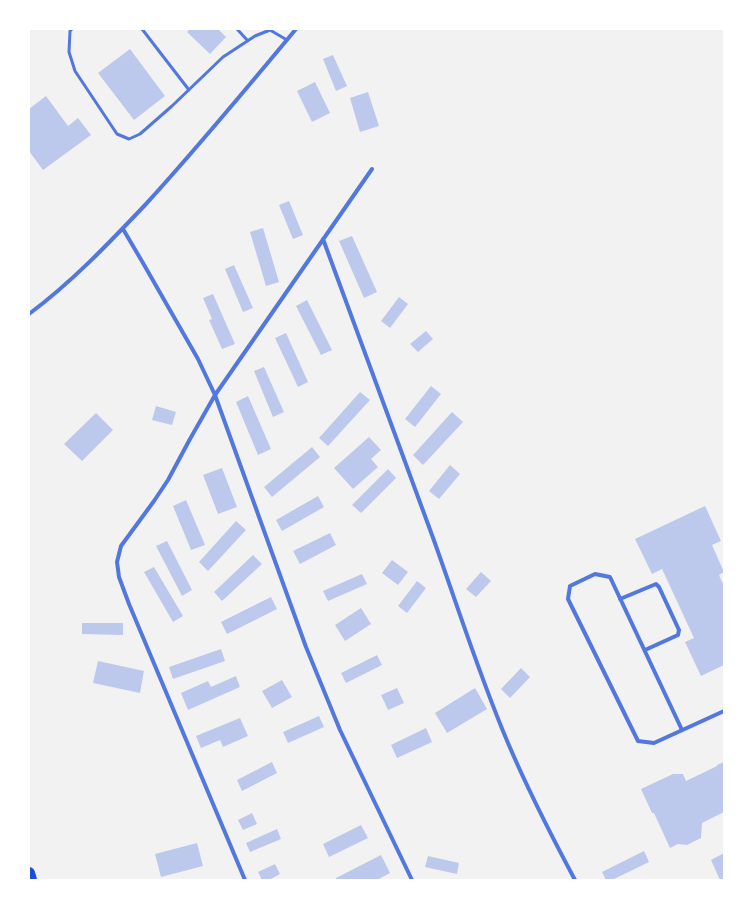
<!DOCTYPE html>
<style>
body{margin:0}
#map{position:relative;width:753px;height:909px;overflow:hidden;background:#f2f2f2;font-family:"Nunito Sans",sans-serif}
canvas{display:block}
.frame{position:absolute;inset:0;border:30px solid #fff;pointer-events:none}
</style>
<div id="map">
<canvas width="753" height="909"></canvas>
<div class="frame"></div>
</div>
<script>
const g = document.querySelector('canvas').getContext('2d');
g.lineJoin = 'round';
function fillPath(path, color) {
  g.fillStyle = color;
  g.fill(path, 'evenodd');
}
function trace(path, color, width, dash) {
  g.strokeStyle = color;
  g.lineWidth = width;
  g.lineCap = dash ? 'butt' : 'round';
  g.setLineDash(dash || []);
  g.stroke(path);
}
fillPath(new Path2D(`
 M 190,29 L 218,29 L 226,37 L 210,54 L 187,32 Z
 M 130,49 L 165,96 L 134,120 L 98,73 Z
 M 333,55 L 347,86 L 336,91 L 323,59 Z
 M 315,82 L 330,113 L 312,122 L 297,91 Z
 M 368,92 L 379,126 L 360,132 L 350,98 Z
 M 46,96 L 68,126 L 78,118 L 91,135 L 43,170 L 29,151 L 29,109 Z
 M 289,201 L 303,235 L 293,239 L 279,205 Z
 M 263,228 L 279,282 L 266,286 L 250,232 Z
 M 352,236 L 377,292 L 364,298 L 339,241 Z
 M 234,265 L 253,308 L 243,312 L 225,269 Z
 M 213,294 L 235,344 L 222,349 L 209,320 L 212,319 L 203,298 Z
 M 399,297 L 408,304 L 390,328 L 381,321 Z
 M 307,300 L 332,350 L 321,355 L 296,306 Z
 M 426,331 L 433,339 L 418,352 L 410,344 Z
 M 286,333 L 308,382 L 298,387 L 275,338 Z
 M 264,367 L 284,412 L 273,417 L 254,371 Z
 M 431,386 L 441,394 L 415,427 L 405,419 Z
 M 360,392 L 370,400 L 328,446 L 319,438 Z
 M 248,396 L 271,449 L 258,455 L 236,402 Z
 M 156,406 L 176,412 L 172,425 L 152,420 Z
 M 452,412 L 463,422 L 423,465 L 413,455 Z
 M 96,413 L 113,430 L 82,461 L 64,444 Z
 M 369,437 L 381,450 L 371,459 L 378,467 L 353,489 L 334,468 Z
 M 312,447 L 320,457 L 272,497 L 264,487 Z
 M 450,465 L 460,474 L 439,499 L 429,491 Z
 M 222,468 L 237,507 L 218,514 L 203,475 Z
 M 388,469 L 396,478 L 361,513 L 352,505 Z
 M 318,496 L 324,507 L 282,531 L 276,520 Z
 M 186,500 L 205,545 L 191,550 L 173,506 Z
 M 705,506 L 721,541 L 712,545 L 724,572 L 719,575 L 724,586 L 724,665 L 701,676 L 685,642 L 694,638 L 662,569 L 652,574 L 635,539 Z
 M 236,521 L 246,530 L 208,571 L 199,562 Z
 M 330,533 L 336,545 L 300,564 L 293,551 Z
 M 167,541 L 192,590 L 182,596 L 156,546 Z
 M 253,555 L 262,564 L 222,601 L 214,592 Z
 M 392,560 L 408,572 L 398,585 L 382,573 Z
 M 154,567 L 183,616 L 173,622 L 144,572 Z
 M 481,572 L 491,581 L 476,597 L 466,589 Z
 M 362,574 L 367,584 L 328,601 L 323,591 Z
 M 417,581 L 426,588 L 407,613 L 398,606 Z
 M 271,597 L 277,609 L 227,634 L 221,622 Z
 M 361,608 L 371,624 L 345,641 L 335,625 Z
 M 82,623 L 123,623 L 123,635 L 82,634 Z
 M 221,649 L 225,661 L 173,679 L 169,667 Z
 M 377,655 L 382,665 L 346,683 L 341,673 Z
 M 98,661 L 144,671 L 140,693 L 93,683 Z
 M 521,668 L 530,677 L 510,698 L 501,689 Z
 M 236,676 L 240,687 L 188,710 L 181,693 L 208,681 L 211,687 Z
 M 282,680 L 292,697 L 272,708 L 262,691 Z
 M 397,688 L 404,703 L 388,710 L 381,695 Z
 M 475,688 L 487,709 L 447,733 L 435,713 Z
 M 319,716 L 324,727 L 288,743 L 283,732 Z
 M 240,718 L 248,736 L 223,747 L 220,740 L 201,748 L 196,736 Z
 M 426,728 L 432,742 L 397,758 L 391,745 Z
 M 272,762 L 277,773 L 242,791 L 237,780 Z
 M 724,762 L 724,812 L 702,823 L 701,838 L 687,845 L 678,844 L 670,848 L 654,813 L 652,813 L 641,789 L 673,774 L 683,774 L 686,781 L 717,766 L 717,765 Z
 M 252,813 L 257,824 L 243,830 L 238,820 Z
 M 361,825 L 368,838 L 329,857 L 323,844 Z
 M 277,829 L 281,839 L 250,852 L 246,843 Z
 M 197,843 L 203,866 L 161,877 L 155,854 Z
 M 644,851 L 649,862 L 612,880 L 606,880 L 602,872 Z
 M 724,853 L 724,880 L 720,880 L 711,860 Z
 M 381,855 L 390,873 L 377,880 L 337,880 L 336,878 Z
 M 428,856 L 459,863 L 457,874 L 425,867 Z
 M 275,864 L 280,874 L 269,880 L 262,880 L 258,872 Z`), '#bdc9ec');
trace(new Path2D(`
 M 72,29 L 70,31 L 69,52 L 75,71 L 117,134 L 129,139 L 140,134 L 172,106 L 223,57 L 255,36 L 270,30 L 287,40
 M 142,29 L 189,90
 M 237,29 L 248,41`), '#5277de', 3);
trace(new Path2D(`
 M 123,229 L 143,263 L 198,359 L 215,395 L 306,647 L 340,730 L 412,880
 M 323,239 C 360,337 396,436 432,535 C 457,604 479,675 508,743 C 528,790 551,835 575,880
 M 29,314 C 72,282 109,243 146,204 C 198,147 247,88 296,29
 M 620,599 L 656,584 L 659,587 L 679,630 L 678,635 L 645,650
 M 682,730 L 610,577 L 595,574 L 570,586 L 568,599 L 638,741 L 654,743 L 724,711
 M 245,880 L 129,604 L 119,577 L 117,562 L 121,546 L 154,501 L 168,480 L 190,439 L 215,395 L 372,169`), '#5277de', 4);
trace(new Path2D(`
 M 29,873 L 31,880`), '#1d4ed8', 12);
</script>
